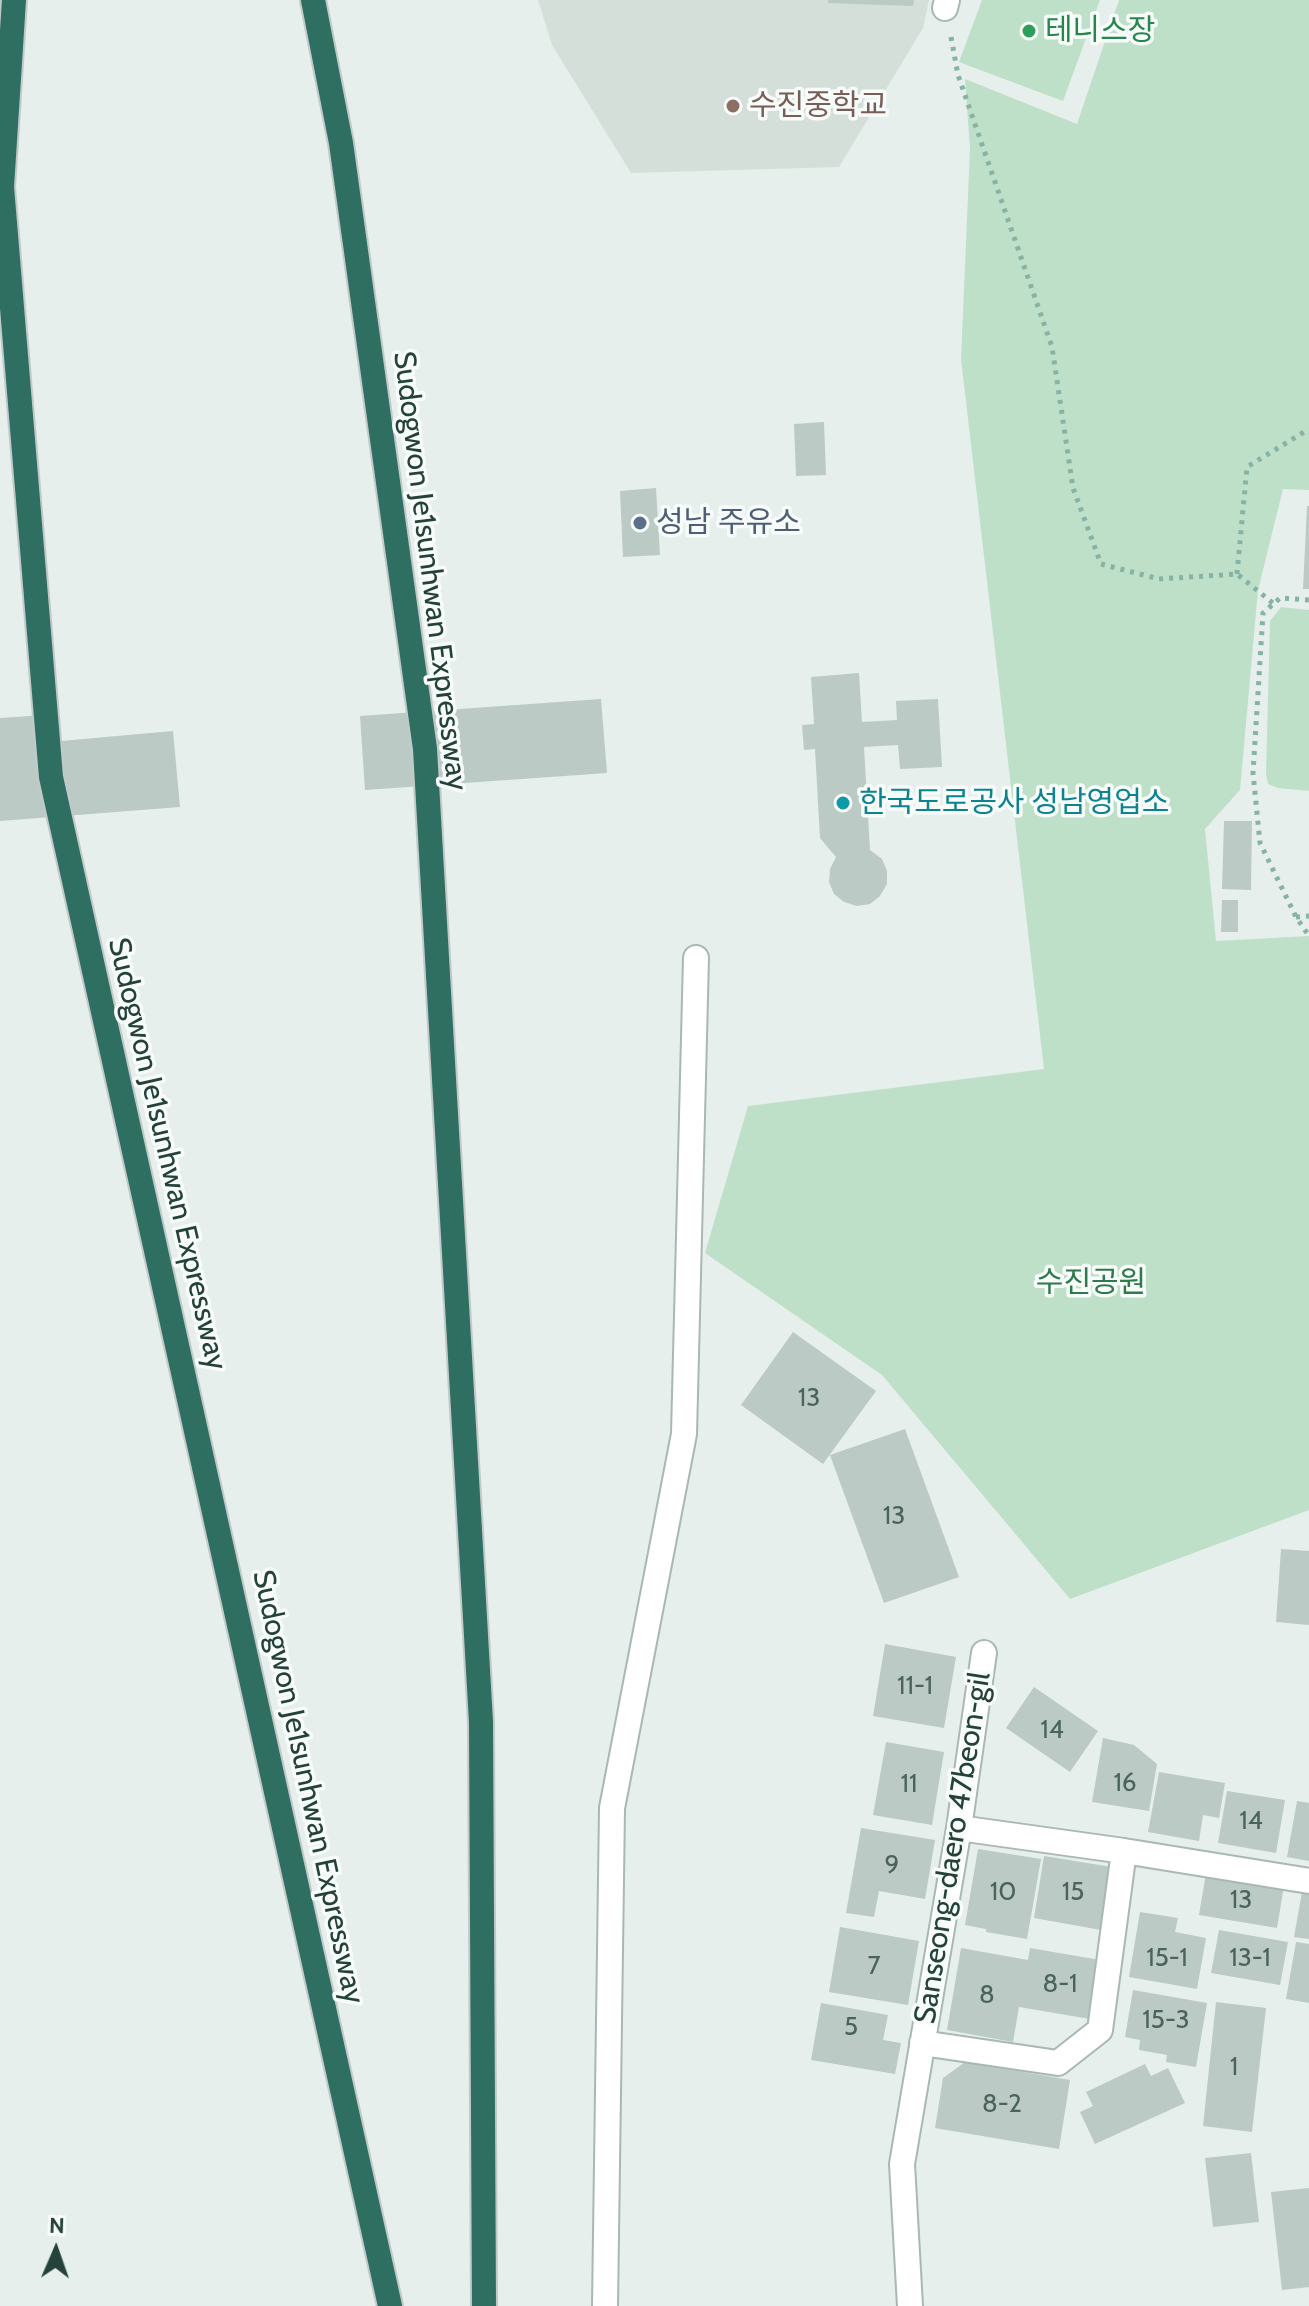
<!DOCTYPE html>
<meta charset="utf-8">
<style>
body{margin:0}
#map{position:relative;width:1309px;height:2306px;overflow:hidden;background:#e6efeb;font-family:Cabin,sans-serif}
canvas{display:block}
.north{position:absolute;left:16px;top:2210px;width:80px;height:80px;-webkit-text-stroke:6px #f7fbf9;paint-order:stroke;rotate:2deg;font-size:22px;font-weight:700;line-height:32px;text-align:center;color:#24423a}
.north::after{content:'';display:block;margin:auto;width:28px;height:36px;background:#24423a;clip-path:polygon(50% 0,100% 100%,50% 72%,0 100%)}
</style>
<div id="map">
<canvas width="1309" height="2306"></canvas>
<div class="north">N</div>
</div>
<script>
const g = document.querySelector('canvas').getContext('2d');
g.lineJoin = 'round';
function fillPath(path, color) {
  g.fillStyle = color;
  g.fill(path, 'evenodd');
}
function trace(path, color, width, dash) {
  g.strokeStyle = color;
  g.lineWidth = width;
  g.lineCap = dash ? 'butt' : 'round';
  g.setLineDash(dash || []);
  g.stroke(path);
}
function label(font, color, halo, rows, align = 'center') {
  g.font = font + ' Cabin,"Noto Sans KR",sans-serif';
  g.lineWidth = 7;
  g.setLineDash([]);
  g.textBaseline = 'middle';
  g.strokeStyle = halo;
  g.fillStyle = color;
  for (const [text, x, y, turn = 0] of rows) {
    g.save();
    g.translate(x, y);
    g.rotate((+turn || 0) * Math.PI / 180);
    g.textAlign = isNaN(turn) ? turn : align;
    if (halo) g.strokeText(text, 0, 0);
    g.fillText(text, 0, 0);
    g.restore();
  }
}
fillPath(new Path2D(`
 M 538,0 L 929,0 L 923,28 L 839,167 L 631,173 L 552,45 Z`), '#d4dfda');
fillPath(new Path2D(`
 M 982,0 L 1100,0 L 1063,101 L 959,62 Z
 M 1119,0 L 1309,0 L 1309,490 L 1283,489 L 1258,590 L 1240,790 L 1205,829 L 1216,941 L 1309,936 L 1309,1510 L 1070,1599 L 882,1375 L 705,1253 L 748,1106 L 1044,1069 L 961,359 L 970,149 L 965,79 L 1077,124 Z
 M 1281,607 L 1309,610 L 1309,791 L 1278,788 L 1268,784 L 1266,773 L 1270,621 Z`), '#bfe0c8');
fillPath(new Path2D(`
 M 828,0 L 914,0 L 913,6 L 828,3 Z
 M 824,422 L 826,475 L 796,476 L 794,424 Z
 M 656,488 L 660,555 L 623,557 L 620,491 Z
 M 1307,506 L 1309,506 L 1309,589 L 1303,589 Z
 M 859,673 L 862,722 L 897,720 L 896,701 L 938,699 L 942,767 L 900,769 L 898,745 L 864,747 L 870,850 L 882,859 L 887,871 L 887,884 L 880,896 L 870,904 L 857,906 L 844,902 L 834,894 L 829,882 L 830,869 L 836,857 L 820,838 L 815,749 L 804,750 L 802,725 L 814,724 L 811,677 Z
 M 601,699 L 607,773 L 365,790 L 360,716 Z
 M 59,714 L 61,741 L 173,731 L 180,807 L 0,821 L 0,718 Z
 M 1224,821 L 1252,821 L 1251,890 L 1222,889 Z
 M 1222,900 L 1238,900 L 1238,932 L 1221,932 Z
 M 793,1332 L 876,1391 L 823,1464 L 741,1405 Z
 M 905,1429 L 959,1577 L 884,1603 L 830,1455 Z
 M 1281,1549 L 1309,1551 L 1309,1625 L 1276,1622 Z
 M 885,1644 L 956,1657 L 944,1728 L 873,1716 Z
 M 1034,1687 L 1098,1731 L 1070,1772 L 1006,1728 Z
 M 1103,1738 L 1134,1745 L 1157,1764 L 1149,1811 L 1092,1802 Z
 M 886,1742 L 944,1752 L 932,1825 L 873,1815 Z
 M 1159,1772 L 1225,1783 L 1219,1818 L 1203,1815 L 1199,1841 L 1148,1832 Z
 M 1227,1791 L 1285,1800 L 1276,1853 L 1218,1843 Z
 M 1297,1801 L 1309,1803 L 1309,1861 L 1287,1857 Z
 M 861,1828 L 935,1840 L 925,1899 L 879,1891 L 874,1917 L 846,1913 Z
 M 978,1849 L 1041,1859 L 1027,1939 L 986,1932 L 986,1929 L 965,1925 Z
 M 1044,1856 L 1112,1867 L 1101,1930 L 1034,1918 Z
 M 1206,1873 L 1284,1886 L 1277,1928 L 1199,1915 Z
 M 1302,1892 L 1309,1893 L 1309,1939 L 1294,1937 Z
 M 1140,1912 L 1178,1918 L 1175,1932 L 1206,1938 L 1197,1989 L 1129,1977 Z
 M 840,1927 L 919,1941 L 908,2005 L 829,1992 Z
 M 1219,1930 L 1288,1942 L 1280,1985 L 1211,1973 Z
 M 1296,1942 L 1309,1944 L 1309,2003 L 1286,1999 Z
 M 961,1948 L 1028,1960 L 1030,1948 L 1100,1960 L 1090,2019 L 1019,2007 L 1013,2042 L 947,2030 Z
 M 1133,1990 L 1207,2003 L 1196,2067 L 1166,2062 L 1167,2055 L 1139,2050 L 1140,2040 L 1125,2037 Z
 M 1216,2002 L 1266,2008 L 1252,2132 L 1203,2126 Z
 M 821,2003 L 888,2015 L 883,2040 L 901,2043 L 895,2074 L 811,2060 Z
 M 965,2062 L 1070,2080 L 1059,2149 L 935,2128 L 943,2078 Z
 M 1145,2064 L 1151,2076 L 1168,2068 L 1185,2103 L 1095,2144 L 1080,2112 L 1093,2106 L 1086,2092 Z
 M 1251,2153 L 1259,2222 L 1213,2227 L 1205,2158 Z
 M 1309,2188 L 1309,2287 L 1282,2290 L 1271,2192 Z`), '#bbcac4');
const minor = new Path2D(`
 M 945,8 L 947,0
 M 959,1828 L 1124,1851 L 1309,1881
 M 922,2043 L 1058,2063 L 1100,2030 L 1124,1851
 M 605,2306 L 612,1808 L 684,1434 L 696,958
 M 910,2306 L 902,2164 L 959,1828 L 984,1653`);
const highway = new Path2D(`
 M 14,0 L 2,187 L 51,777 L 390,2306
 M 313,0 L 341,143 L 425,749 L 481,1722 L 484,2306`);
trace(minor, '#a8b8b2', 28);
trace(highway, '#c2cac8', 28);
trace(new Path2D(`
 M 951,37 L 958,75 L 1052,347 L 1073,488 L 1101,564 L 1159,579 L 1237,574 L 1274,604
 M 1237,574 L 1247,467 L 1309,429
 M 1309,600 L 1280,598 L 1263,613 L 1253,773 L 1260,843 L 1296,917 L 1309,936
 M 1296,917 L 1309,916`), '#86b3a5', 5, [4, 6]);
trace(minor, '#fff', 24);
trace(highway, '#2f6f62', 24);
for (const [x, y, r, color] of [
 [1029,31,8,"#2e9e5b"],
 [733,106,8,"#8d6e63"],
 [640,523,8,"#5c6f8a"],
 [843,803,8,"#0f9aa8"]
]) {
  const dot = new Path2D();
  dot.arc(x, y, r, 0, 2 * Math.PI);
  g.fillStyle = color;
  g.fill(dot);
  trace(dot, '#f7fbf9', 3);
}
label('26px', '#4a645c', null, [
 ["13",809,1398],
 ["13",894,1516],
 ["11-1",915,1686],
 ["14",1052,1730],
 ["16",1125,1783],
 ["11",909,1784],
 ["14",1251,1821],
 ["9",892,1865],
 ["10",1003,1892],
 ["15",1073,1892],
 ["13",1241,1900],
 ["15-1",1167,1958],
 ["13-1",1250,1958],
 ["7",874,1966],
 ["8-1",1060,1984],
 ["8",987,1995],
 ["15-3",1166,2020],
 ["5",851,2027],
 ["1",1234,2067],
 ["8-2",1002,2104]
]);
label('30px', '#27864d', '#f7fbf9', [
 ["테니스장",1045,31]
], 'left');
label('30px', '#785e54', '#f7fbf9', [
 ["수진중학교",749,106]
], 'left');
label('30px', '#4e5e75', '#f7fbf9', [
 ["성남 주유소",656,523]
], 'left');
label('30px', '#24423a', '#f7fbf9', [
 ["Sudogwon Je1sunhwan Expressway",430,571,83],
 ["Sudogwon Je1sunhwan Expressway",167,1154,77],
 ["Sudogwon Je1sunhwan Expressway",308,1787,78],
 ["Sanseong-daero 47beon-gil",953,1848,-81]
]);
label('30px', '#0d838f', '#f7fbf9', [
 ["한국도로공사 성남영업소",859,803]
], 'left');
label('30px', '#2d7a4b', '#f7fbf9', [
 ["수진공원",1091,1283]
]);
</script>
